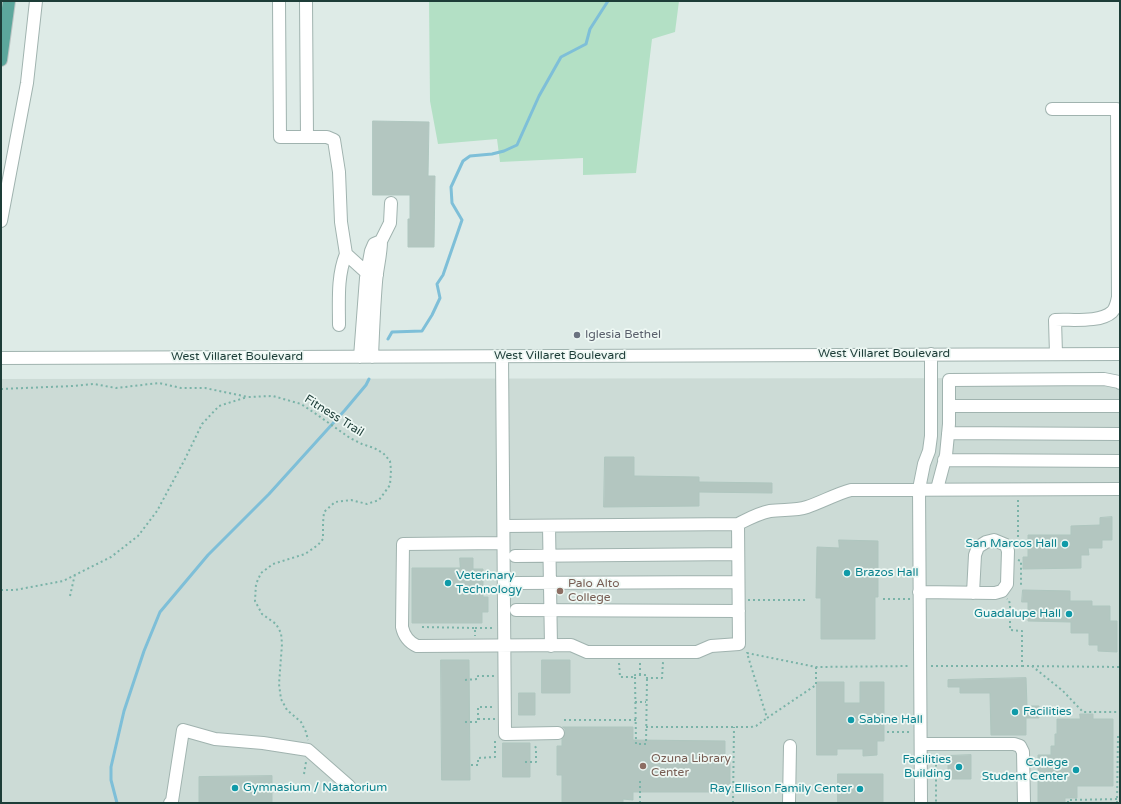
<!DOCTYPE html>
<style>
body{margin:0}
#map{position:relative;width:1121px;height:804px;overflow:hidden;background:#deebe7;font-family:"Varela Round",sans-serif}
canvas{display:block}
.frame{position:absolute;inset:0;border:2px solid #1d3d38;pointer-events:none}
</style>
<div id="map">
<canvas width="1121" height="804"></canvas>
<div class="frame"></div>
</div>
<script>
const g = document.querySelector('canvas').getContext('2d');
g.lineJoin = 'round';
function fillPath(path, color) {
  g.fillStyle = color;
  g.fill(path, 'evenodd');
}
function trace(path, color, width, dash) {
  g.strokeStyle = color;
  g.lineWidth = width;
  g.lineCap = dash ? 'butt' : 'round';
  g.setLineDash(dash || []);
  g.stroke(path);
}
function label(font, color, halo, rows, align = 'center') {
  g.font = font + ' "Varela Round",sans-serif';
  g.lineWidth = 3.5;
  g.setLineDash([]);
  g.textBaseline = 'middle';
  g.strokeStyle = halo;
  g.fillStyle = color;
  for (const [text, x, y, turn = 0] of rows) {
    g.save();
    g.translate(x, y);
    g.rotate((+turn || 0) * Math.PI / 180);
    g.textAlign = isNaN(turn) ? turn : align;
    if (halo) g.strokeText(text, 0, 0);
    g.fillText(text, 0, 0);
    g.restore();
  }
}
fillPath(new Path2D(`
 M 1120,378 L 1120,803 L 1,803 L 1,379 Z`), '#ccdbd6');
fillPath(new Path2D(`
 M 429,1 L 679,1 L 675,32 L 652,39 L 636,173 L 583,175 L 583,158 L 500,162 L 497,139 L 438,144 L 430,101 Z`), '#b3e0c5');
trace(new Path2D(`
 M 388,339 L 392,332 L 422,331 L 432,315 L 440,298 L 437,284 L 443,275 L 462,220 L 452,203 L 451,187 L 463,161 L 470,156 L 492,154 L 504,151 L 517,145 L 539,96 L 561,57 L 586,44 L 590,29 L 608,1
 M 117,803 L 111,780 L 111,767 L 124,711 L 144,651 L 160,612 L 208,555 L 269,494 L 345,410 L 366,385 L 369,379`), '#7ebfd8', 3);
const building = new Path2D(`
 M 373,121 L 429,122 L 428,176 L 435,176 L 434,247 L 408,247 L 408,219 L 410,219 L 410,195 L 373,195 Z
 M 605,457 L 634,457 L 634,476 L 699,477 L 699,482 L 772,483 L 772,493 L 699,492 L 699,506 L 604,507 Z
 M 1112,517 L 1112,540 L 1102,540 L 1102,548 L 1088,548 L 1089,555 L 1081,555 L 1081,568 L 1023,569 L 1023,557 L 1028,557 L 1028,535 L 1071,535 L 1071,526 L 1100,525 L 1100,518 Z
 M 839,540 L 878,541 L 878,597 L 875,597 L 875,639 L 821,639 L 821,598 L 816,598 L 817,547 L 839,548 Z
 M 460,558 L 473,558 L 473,569 L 483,569 L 483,597 L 488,597 L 488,612 L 482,612 L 482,623 L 412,623 L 412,568 L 460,568 Z
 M 1023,590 L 1070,591 L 1070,601 L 1092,601 L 1092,606 L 1110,606 L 1110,621 L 1117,621 L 1117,652 L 1098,651 L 1098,645 L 1089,645 L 1089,633 L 1071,633 L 1071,622 L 1028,621 L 1028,602 L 1022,602 Z
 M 441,660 L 469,660 L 470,780 L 442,780 Z
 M 542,660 L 570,660 L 570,693 L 542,693 Z
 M 1026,678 L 1027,706 L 1039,706 L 1039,718 L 1026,718 L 1026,735 L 991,735 L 990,693 L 960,693 L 960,687 L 948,687 L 948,680 Z
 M 817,682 L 844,682 L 844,703 L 860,703 L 860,682 L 884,682 L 884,741 L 877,741 L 877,755 L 863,756 L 863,749 L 837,749 L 837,755 L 817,755 Z
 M 519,693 L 535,693 L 535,715 L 519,715 Z
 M 1080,714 L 1093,714 L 1093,719 L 1113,719 L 1113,786 L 1077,786 L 1077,798 L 1065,798 L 1065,803 L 1038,803 L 1038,755 L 1051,755 L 1051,746 L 1055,746 L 1055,734 L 1057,734 L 1057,719 L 1080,719 Z
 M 563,727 L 633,727 L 633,740 L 725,741 L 725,758 L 730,758 L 730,787 L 725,787 L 725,792 L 633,792 L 633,800 L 623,799 L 623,803 L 562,803 L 562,775 L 557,775 L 557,746 L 562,746 L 562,739 L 565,733 L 565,729 Z
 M 503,743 L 530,743 L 530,777 L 503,777 Z
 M 971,755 L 971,779 L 948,779 L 948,756 Z
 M 838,774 L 883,774 L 883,803 L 838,803 Z
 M 272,776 L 272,803 L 199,803 L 199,777 Z`);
fillPath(building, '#b3c6c0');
trace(building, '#afc6bf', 1);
const minor = new Path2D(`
 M 279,1 L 280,137 L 307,137
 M 306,1 L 307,137 L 327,137 L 334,140 L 339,172 L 341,222 L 346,254 L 367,273 L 377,275
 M 1052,109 L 1117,109 L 1118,297 C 1117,302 1116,308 1112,312 C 1100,323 1071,319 1055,320 L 1056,354
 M 1,221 L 27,83 L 36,1
 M 339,325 C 339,301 337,276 346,254
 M 502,356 L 505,734 L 558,733
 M 360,357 L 366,278 L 371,251 L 374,244 L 381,241 L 390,223 L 391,203
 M 372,357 C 373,331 374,307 376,282 C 377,268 381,255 381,241
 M 1,358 L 1120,354
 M 949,406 L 1120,406
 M 948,433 L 1120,434
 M 944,460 L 1120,461
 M 937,489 L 946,455 L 949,424 L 949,380 L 1104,379 L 1119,382 L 1120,383
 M 504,526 L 738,524 C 748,519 759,513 770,511 C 782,509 795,511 807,507 C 822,502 836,494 851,490 L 1120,489
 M 549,526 L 551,646
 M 503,543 L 403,544 L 402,627 C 404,636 408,642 417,646 L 571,645 L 587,652 L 697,652 L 711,646 L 739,644 L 738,524
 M 515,556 L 738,554
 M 516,583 L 738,582
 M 919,592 L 995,593 L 1002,591 L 1007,584 L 1008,551 L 1006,545 L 994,540 L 986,542 L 978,547 L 975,555 L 973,593
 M 516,610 L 739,611
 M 921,744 L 1014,744 L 1020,746 L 1023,752 L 1024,803
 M 170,803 L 172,801 L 183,730 L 215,739 L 263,743 L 308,750 L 349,786
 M 789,803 L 790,746
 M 921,803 L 919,489 L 924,464 L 929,451 L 931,436 L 931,354`);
const major = new Path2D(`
 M 1,60 L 9,1`);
trace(minor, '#a0b3af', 14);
trace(major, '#bbc5c3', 14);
trace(new Path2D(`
 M 1,389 L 72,386 L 94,384 L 116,388 L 159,383 L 181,388 L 205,388 L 248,397 L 273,396 L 301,404 L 316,414 L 350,438 L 362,444 L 374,448 L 383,453 L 390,461 L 391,470 L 390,485 L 379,500 L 367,504 L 351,500 L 335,502 L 324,512 L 323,523 L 323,539 L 318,545 L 305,554 L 273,564 L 261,573 L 256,584 L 255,601 L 262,614 L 276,624 L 281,633 L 282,644 L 279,684 L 281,699 L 287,710 L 301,722 L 306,732 L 308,740
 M 1018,500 L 1018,546
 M 1018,560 L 1021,561 L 1021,585
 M 1,590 L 15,590 L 63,581 L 111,557 L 138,536 L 157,511 L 185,459 L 202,424 L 219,406 L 247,397
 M 70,596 L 75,574
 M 883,599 L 910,599
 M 748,600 L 806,600
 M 422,627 L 475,628 L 475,636
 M 475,628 L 494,628
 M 619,663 L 620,677 L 635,677 L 635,675 L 647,675 L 647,678 L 662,678 L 663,662
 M 640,663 L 640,675
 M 931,666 L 1022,666 L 1022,631 L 1010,630 L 1010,605 L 1009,600 L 1007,599
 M 1022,666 L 1120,667
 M 1032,666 L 1063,691 L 1083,712 L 1120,712
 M 816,667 L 816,685 L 767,718 L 747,653 L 816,667 L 910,666
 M 635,677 L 636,744 L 646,744 L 647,678
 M 465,680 L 478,679 L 478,676 L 494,676
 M 635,702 L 646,702
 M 478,719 L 495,719
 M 564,720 L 636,720
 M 465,722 L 478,722 L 478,707 L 494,707
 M 646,727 L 751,727 L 756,726 L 767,718
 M 887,732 L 911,732
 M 933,755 L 936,762 L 936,803
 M 525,762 L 536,762 L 536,748 L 534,744
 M 471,765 L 478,765 L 478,758 L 495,757 L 495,738
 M 304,774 L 306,762
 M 640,803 L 640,778
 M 733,803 L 734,727
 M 1068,803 L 1068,800 L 1120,799
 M 1117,803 L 1118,735 L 1120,735`), '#7ab3a8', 2, [2, 3]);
trace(minor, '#fff', 12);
trace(major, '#5ca79c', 12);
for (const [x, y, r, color] of [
 [577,335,4,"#6b7280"],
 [1065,544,4,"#0f9aa8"],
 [847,573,4,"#0f9aa8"],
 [448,583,4,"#0f9aa8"],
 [560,591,4,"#8d6e63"],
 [1069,614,4,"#0f9aa8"],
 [1015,712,4,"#0f9aa8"],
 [851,720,4,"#0f9aa8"],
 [643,766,4,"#8d6e63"],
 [959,767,4,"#0f9aa8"],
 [1076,770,4,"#0f9aa8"],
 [235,788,4,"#0f9aa8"],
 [860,789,4,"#0f9aa8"]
]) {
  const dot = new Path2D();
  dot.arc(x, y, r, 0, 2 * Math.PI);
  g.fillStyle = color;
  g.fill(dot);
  trace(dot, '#eef8f4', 1.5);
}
label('12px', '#5b616d', '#eef8f4', [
 ["Iglesia Bethel",585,335]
], 'left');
label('12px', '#1d3d38', '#eef8f4', [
 ["West Villaret Boulevard",884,354],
 ["West Villaret Boulevard",560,356],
 ["West Villaret Boulevard",237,357],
 ["Fitness Trail",334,416,32]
]);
label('12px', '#0d838f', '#eef8f4', [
 ["San Marcos Hall",1057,544],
 ["Brazos Hall",855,573,"left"],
 ["Veterinary",456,576,"left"],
 ["Technology",456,590,"left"],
 ["Guadalupe Hall",1061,614],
 ["Facilities",1023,712,"left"],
 ["Sabine Hall",859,720,"left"],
 ["Facilities",951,760],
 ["Building",951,774],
 ["College",1068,763],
 ["Student Center",1068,777],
 ["Gymnasium / Natatorium",243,788,"left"],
 ["Ray Ellison Family Center",852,789]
], 'right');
label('12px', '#785e54', '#eef8f4', [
 ["Palo Alto",568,584],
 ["College",568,598],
 ["Ozuna Library",651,759],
 ["Center",651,773]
], 'left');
</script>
